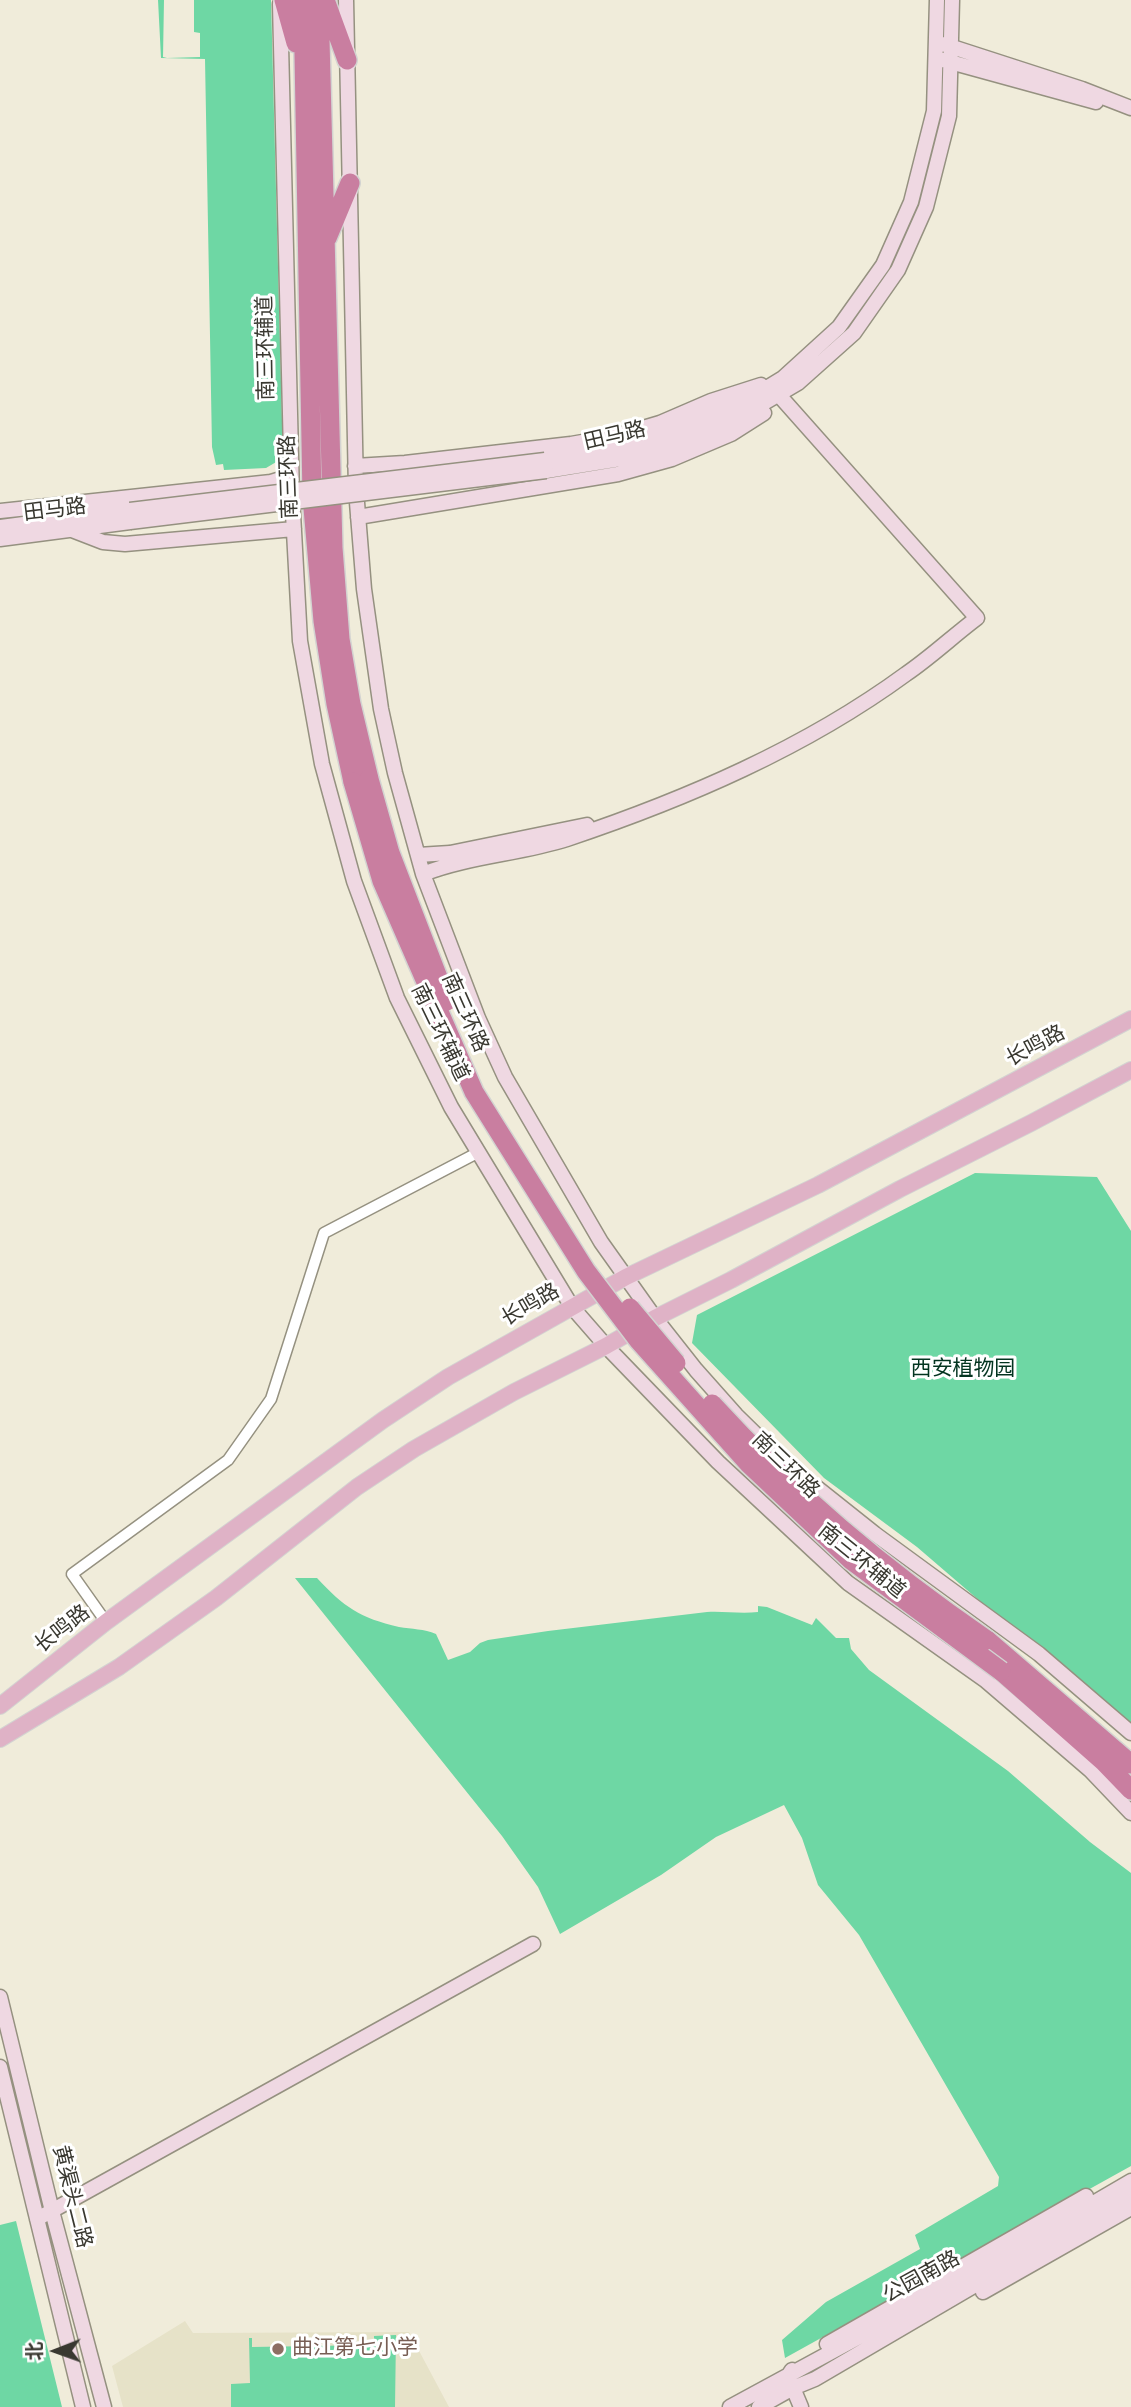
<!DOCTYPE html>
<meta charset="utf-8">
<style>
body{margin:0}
#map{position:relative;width:1131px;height:2407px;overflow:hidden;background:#f0ecda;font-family:Jost,"Noto Sans SC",sans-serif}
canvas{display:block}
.north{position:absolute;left:21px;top:2316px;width:70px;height:70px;-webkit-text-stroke:5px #fff;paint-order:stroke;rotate:269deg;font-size:19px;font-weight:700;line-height:28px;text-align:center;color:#393830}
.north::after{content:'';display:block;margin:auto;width:24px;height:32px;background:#393830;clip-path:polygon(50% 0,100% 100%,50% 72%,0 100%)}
</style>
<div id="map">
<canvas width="1131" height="2407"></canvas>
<div class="north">北</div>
</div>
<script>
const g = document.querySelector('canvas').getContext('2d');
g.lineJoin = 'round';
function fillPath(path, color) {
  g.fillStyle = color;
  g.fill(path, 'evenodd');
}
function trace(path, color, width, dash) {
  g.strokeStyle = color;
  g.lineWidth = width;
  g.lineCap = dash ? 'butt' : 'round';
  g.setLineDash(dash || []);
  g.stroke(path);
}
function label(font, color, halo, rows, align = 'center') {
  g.font = font + ' Jost,"Noto Sans SC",sans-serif';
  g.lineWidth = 6;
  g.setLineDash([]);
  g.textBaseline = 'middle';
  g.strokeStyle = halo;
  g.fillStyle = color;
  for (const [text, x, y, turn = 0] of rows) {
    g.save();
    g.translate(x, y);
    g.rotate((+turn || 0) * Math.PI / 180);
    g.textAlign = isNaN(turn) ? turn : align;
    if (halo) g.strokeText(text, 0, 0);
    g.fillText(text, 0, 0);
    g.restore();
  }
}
fillPath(new Path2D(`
 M 185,2321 L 193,2333 L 409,2332 L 449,2407 L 123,2407 L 112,2366 Z`), '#e6e2c8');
fillPath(new Path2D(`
 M 158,0 L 164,0 L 163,57 L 167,58 L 200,57 L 200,33 L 194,32 L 194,0 L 271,0 L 283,458 L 266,468 L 224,470 L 223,464 L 216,465 L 212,447 L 205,59 L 161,58 Z
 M 975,1173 L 1097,1177 L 1131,1231 L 1131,1731 L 917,1547 L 824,1478 L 692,1343 L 697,1315 Z
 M 295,1578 L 317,1578 C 344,1607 360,1618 399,1627 C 412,1629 424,1629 436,1634 L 448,1660 L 470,1652 L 480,1643 L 488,1640 L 548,1631 L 707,1612 C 724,1611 740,1614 758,1612 L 758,1606 L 767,1607 L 812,1625 L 816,1618 L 836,1638 L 849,1638 L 851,1649 L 869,1670 L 1008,1771 L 1090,1842 L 1131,1873 L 1131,2166 L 785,2358 L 782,2340 L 826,2302 L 920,2249 L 915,2235 L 998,2186 L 999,2177 L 859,1935 L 818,1885 L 802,1838 L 784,1805 L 716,1837 L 661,1875 L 560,1934 L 538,1887 L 502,1836 Z
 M 16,2221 L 62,2407 L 0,2407 L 0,2225 Z
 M 396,2335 L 395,2407 L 231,2407 L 231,2384 L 250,2383 L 249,2338 L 252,2338 L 252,2347 L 374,2345 L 374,2336 Z`), '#6ed7a4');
const street = new Path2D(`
 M 106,1622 L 72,1574 L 228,1460 L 271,1399 L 324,1233 L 479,1152`);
const secondary = new Path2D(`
 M 346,0 L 356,490 L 364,589 L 381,709 L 395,773 L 423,874 L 478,1018 L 505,1077 L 601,1242 L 655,1318 L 696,1370 L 736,1415 L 782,1460 L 875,1534 L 1039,1654 L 1131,1733
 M 280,4 L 292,495 L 300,641 L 322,764 L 354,881 L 397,998 L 451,1107 L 572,1307 L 606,1346 L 718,1462 L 848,1583 L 985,1680 L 1090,1770 L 1131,1813
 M 943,44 L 1082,89 L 1131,108
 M 943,60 L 1096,102
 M 545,460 L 626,448 L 679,430 L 742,403 L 783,378 L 839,327 L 883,265 L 911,202 L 934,111 L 937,0
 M 355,466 L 405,463 L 571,444 L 616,436 L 660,423 L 711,401 L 761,385
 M 546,471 L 639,456 L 695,436 L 747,413 L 798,383 L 854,333 L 898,270 L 926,207 L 949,116 L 952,0
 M 0,511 L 271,482 L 291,476
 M 358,517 L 618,474 L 672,459 L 731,434 L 764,413
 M 0,527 L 130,510
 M 72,530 L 103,542 L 125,544 L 294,529
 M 0,539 L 130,522
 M 418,855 L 450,853 L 587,825
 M 423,874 C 469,856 520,854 567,839 C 686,799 805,748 906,674 C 931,657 953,636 977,618 L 778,394
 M 0,1997 L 52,2211 L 104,2407
 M 0,2067 L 83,2407
 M 37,2219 L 533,1944
 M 983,2292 L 1131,2208
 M 827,2344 L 1086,2196
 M 792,2370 L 788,2376 L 801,2407
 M 730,2407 L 929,2299 L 1131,2181
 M 759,2407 L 793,2388 L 815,2379 L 1131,2194`);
const primary = new Path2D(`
 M 0,1706 L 106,1622 L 383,1420 L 448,1377 L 626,1277 L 818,1185 L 1131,1019
 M 0,1739 L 119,1667 L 216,1598 L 357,1487 L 414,1449 L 514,1392 L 606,1346 L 655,1318 L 731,1280 L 900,1189 L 1031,1123 L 1131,1070`);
const highway = new Path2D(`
 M 284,0 L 296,43
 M 303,0 L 312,497 L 323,621 L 336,704 L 353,782
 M 319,0 L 333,548 L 340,639 L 351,704 L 369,779
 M 325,0 L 347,60
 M 327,238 L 350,183
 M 987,1640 L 1131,1764
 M 1001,1671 L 1104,1762 L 1131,1790`);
trace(street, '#959180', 13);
trace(secondary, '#959180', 17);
trace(primary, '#d3d3d1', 18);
trace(highway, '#d3d3d1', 22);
trace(street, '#fff', 10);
trace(secondary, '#efd8e2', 14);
trace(primary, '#dfb2c6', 16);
trace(highway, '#c97ea0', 19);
const secondaryBridge = new Path2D(`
 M 130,510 L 545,460
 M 130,522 L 546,471`);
const highwayBridge = new Path2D(`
 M 369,779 L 390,853 L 447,1001
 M 353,782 L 382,881 L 474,1092 L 586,1271 L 639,1341 L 748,1463 L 851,1560 L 1001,1671
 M 630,1308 L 676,1363
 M 712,1404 C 794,1494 887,1572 987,1640`);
trace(secondaryBridge, '#959180', 17, []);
trace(highwayBridge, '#d3d3d1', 22, []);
trace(secondaryBridge, '#efd8e2', 14);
trace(highwayBridge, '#c97ea0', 19);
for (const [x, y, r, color] of [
 [278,2349,7,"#8d6e63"]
]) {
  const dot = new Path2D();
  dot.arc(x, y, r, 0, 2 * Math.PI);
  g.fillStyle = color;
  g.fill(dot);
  trace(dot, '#fff', 2.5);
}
label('21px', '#393830', '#fff', [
 ["南三环辅道",267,348,-91],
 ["田马路",615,437,-13],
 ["南三环路",290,477,-92],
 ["田马路",55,511,-7],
 ["南三环路",464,1013,66],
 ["南三环辅道",439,1033,64],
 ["长鸣路",1036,1047,-28],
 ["长鸣路",531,1306,-30],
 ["南三环路",785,1466,44],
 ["南三环辅道",861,1562,39],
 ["长鸣路",63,1630,-38],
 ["黄渠头二路",71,2197,76],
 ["公园南路",922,2278,-29]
]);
label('21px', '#033420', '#fff', [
 ["西安植物园",963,1370]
]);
label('21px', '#785e54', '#fff', [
 ["曲江第七小学",292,2349]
], 'left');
</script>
